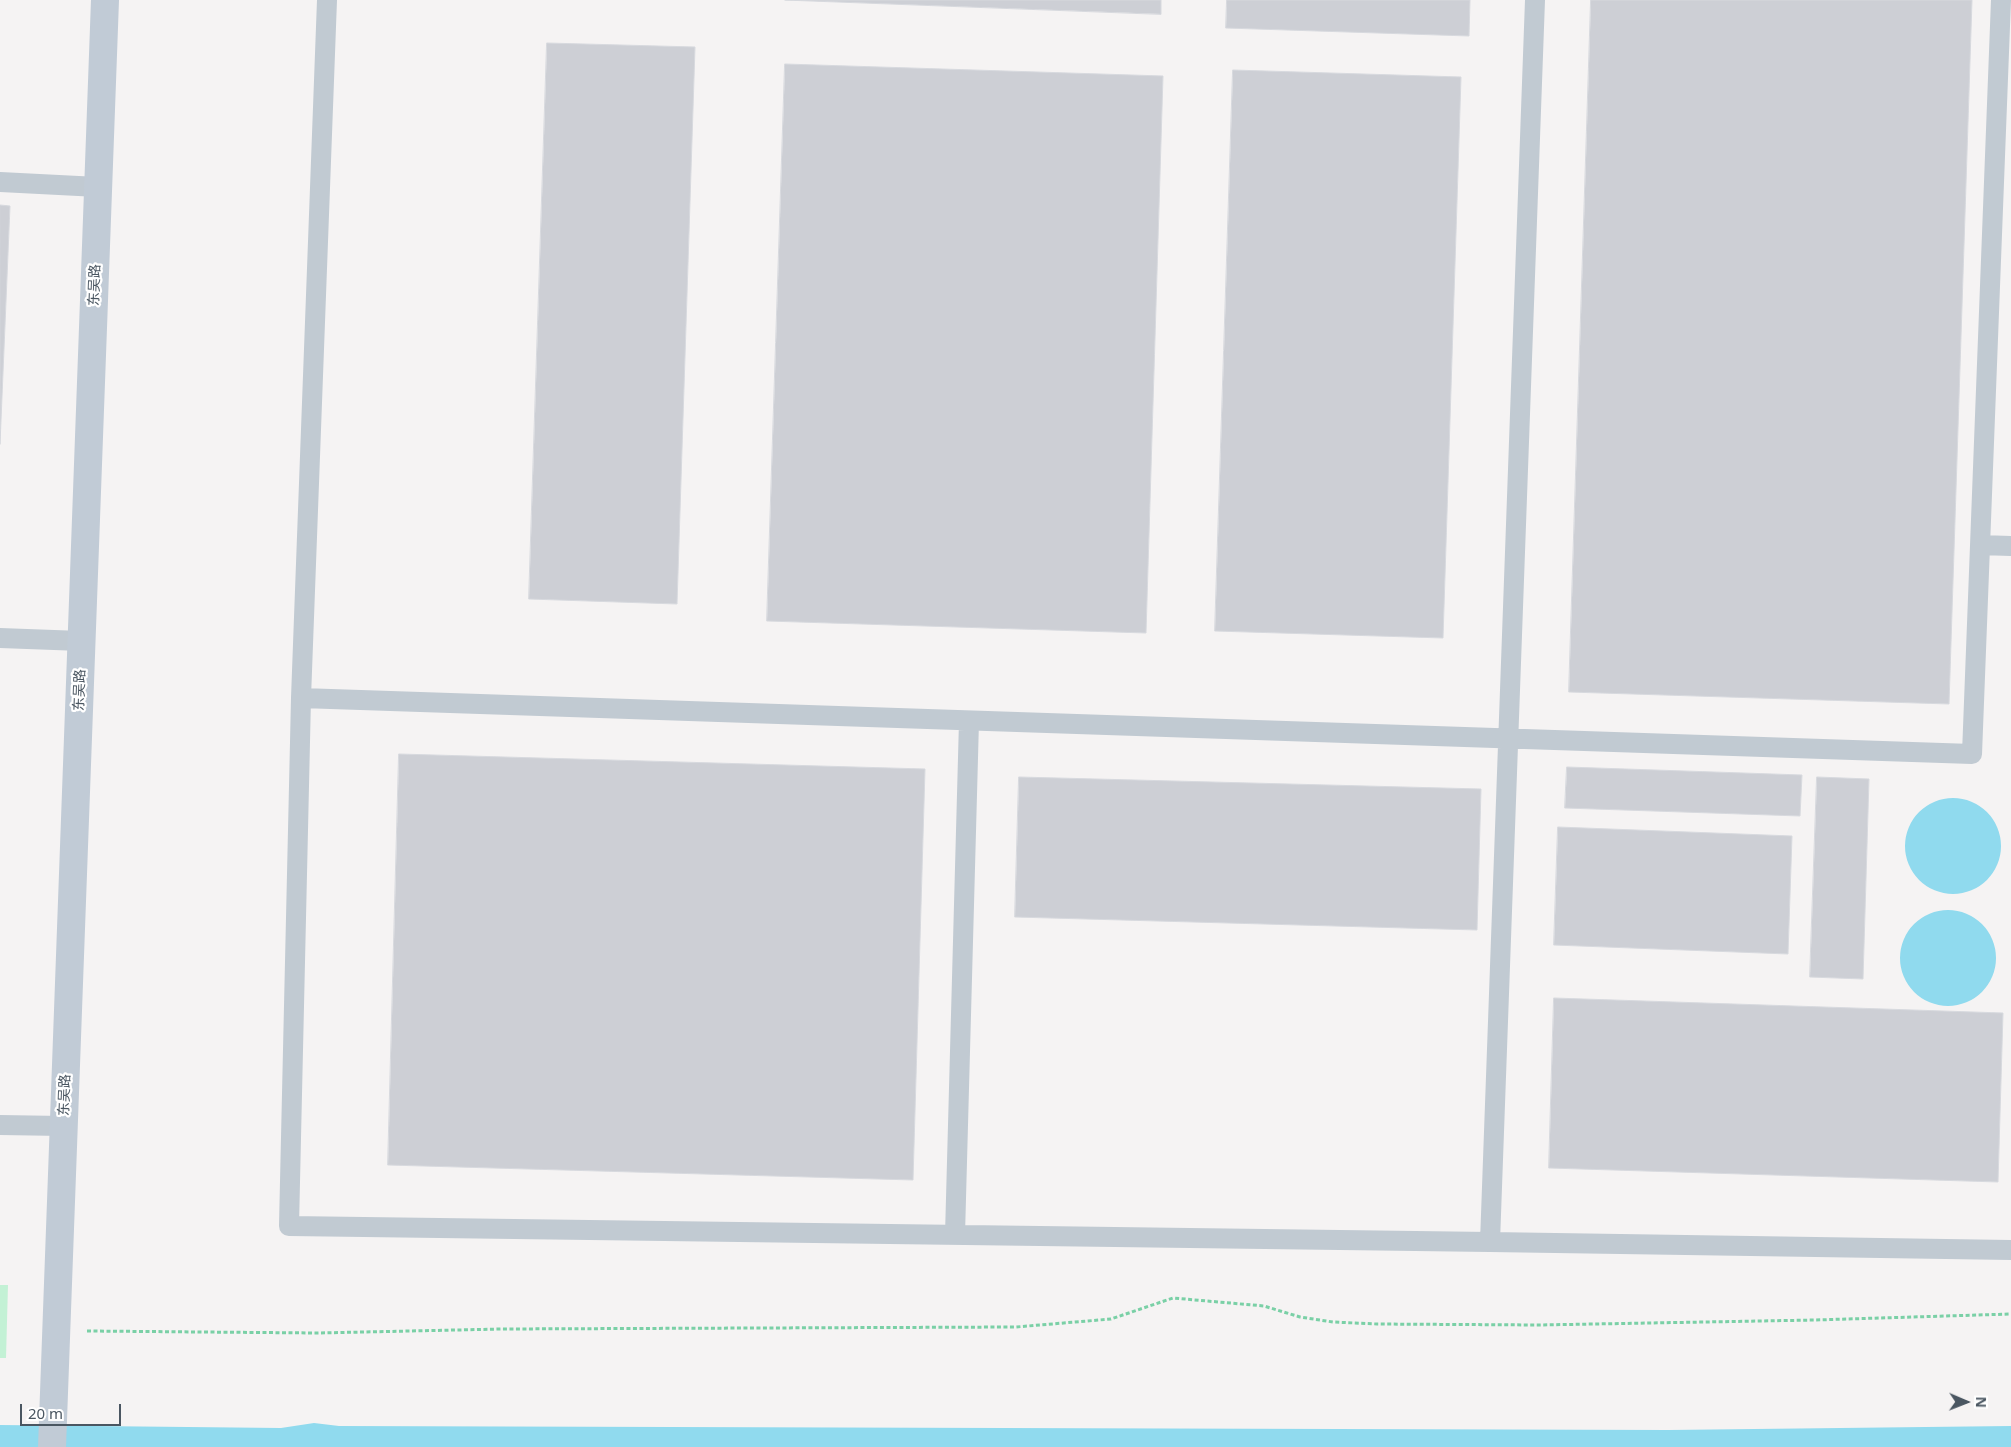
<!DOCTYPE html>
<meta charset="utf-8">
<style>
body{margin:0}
#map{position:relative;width:2011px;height:1447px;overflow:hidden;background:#f5f3f3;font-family:"Noto Sans",sans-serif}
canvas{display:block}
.north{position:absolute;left:1941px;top:1377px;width:50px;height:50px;-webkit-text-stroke:4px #fff;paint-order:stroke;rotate:91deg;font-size:14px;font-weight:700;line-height:20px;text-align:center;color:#4a5661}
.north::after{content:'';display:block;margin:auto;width:18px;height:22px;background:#4a5661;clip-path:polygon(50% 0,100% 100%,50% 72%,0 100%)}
.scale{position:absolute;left:20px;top:1404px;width:101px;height:22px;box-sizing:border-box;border:2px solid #4a5661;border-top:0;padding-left:6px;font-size:15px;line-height:18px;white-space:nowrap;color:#4a5661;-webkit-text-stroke:4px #fff;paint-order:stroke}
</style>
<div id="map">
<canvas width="2011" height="1447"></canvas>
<div class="north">N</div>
<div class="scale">20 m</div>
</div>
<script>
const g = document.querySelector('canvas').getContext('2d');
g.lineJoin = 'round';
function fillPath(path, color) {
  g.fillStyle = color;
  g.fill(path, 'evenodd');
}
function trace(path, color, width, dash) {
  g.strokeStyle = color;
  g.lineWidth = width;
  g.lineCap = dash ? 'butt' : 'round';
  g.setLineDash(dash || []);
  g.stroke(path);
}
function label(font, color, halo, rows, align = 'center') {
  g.font = font + ' "Noto Sans","Noto Sans SC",sans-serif';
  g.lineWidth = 4.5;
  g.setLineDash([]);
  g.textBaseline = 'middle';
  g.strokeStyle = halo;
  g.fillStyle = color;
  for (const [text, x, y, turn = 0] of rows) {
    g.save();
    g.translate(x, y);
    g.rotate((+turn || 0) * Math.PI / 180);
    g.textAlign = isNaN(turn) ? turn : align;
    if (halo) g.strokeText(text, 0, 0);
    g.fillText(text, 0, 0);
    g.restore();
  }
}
fillPath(new Path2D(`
 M 0,1285 L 8,1285 L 6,1358 L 0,1358 Z`), '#c3f1d5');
fillPath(new Path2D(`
 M1905 846a48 48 0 1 1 96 0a48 48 0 1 1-96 0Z
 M1900 958a48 48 0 1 1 96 0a48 48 0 1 1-96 0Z
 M 314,1423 L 339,1426 L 1669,1430 L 2011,1426 L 2011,1447 L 0,1447 L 0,1425 L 281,1428 Z`), '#90daee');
const building = new Path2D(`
 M 785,0 L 1161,0 L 1161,14 Z
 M 1227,0 L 1470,0 L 1469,36 L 1226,28 Z
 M 1591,0 L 1972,0 L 1949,704 L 1569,692 Z
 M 547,43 L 695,47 L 677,604 L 529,599 Z
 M 785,64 L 1163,76 L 1146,633 L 767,621 Z
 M 1233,70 L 1461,77 L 1443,638 L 1215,631 Z
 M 0,205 L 10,206 L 0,444 Z
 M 399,754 L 925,769 L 913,1180 L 388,1165 Z
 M 1567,767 L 1802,775 L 1800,816 L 1565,808 Z
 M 1019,777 L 1481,789 L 1477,930 L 1015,917 Z
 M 1817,777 L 1869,779 L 1863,979 L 1810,977 Z
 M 1558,827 L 1792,836 L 1788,954 L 1554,945 Z
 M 1554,998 L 2003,1013 L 1998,1182 L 1549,1168 Z`);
fillPath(building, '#cdcfd5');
trace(building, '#d7d9de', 1);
trace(new Path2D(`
 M 87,1331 L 318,1333 L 502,1329 L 1016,1327 L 1111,1319 L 1173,1298 L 1264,1306 L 1300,1317 L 1333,1322 L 1377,1324 L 1539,1325 L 1815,1320 L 2011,1314`), '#7ad0a6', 3, [4, 2.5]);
trace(new Path2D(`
 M 327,0 L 301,698 L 289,1226 L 1490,1242 L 1535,0
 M 0,182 L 98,187
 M 1980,545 L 2011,546
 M 0,638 L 81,641
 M 301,698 L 1972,754 L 2001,0
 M 0,1125 L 63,1126
 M 955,1235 L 969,721
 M 1490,1242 L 2011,1250`), '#c1cad2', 20);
trace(new Path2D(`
 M 52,1447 L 105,0`), '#c1cbd6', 28);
label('14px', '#4a5661', '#fff', [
 ["东吴路",95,285,-88],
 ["东吴路",80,690,-88],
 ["东吴路",65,1095,-88]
]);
</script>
